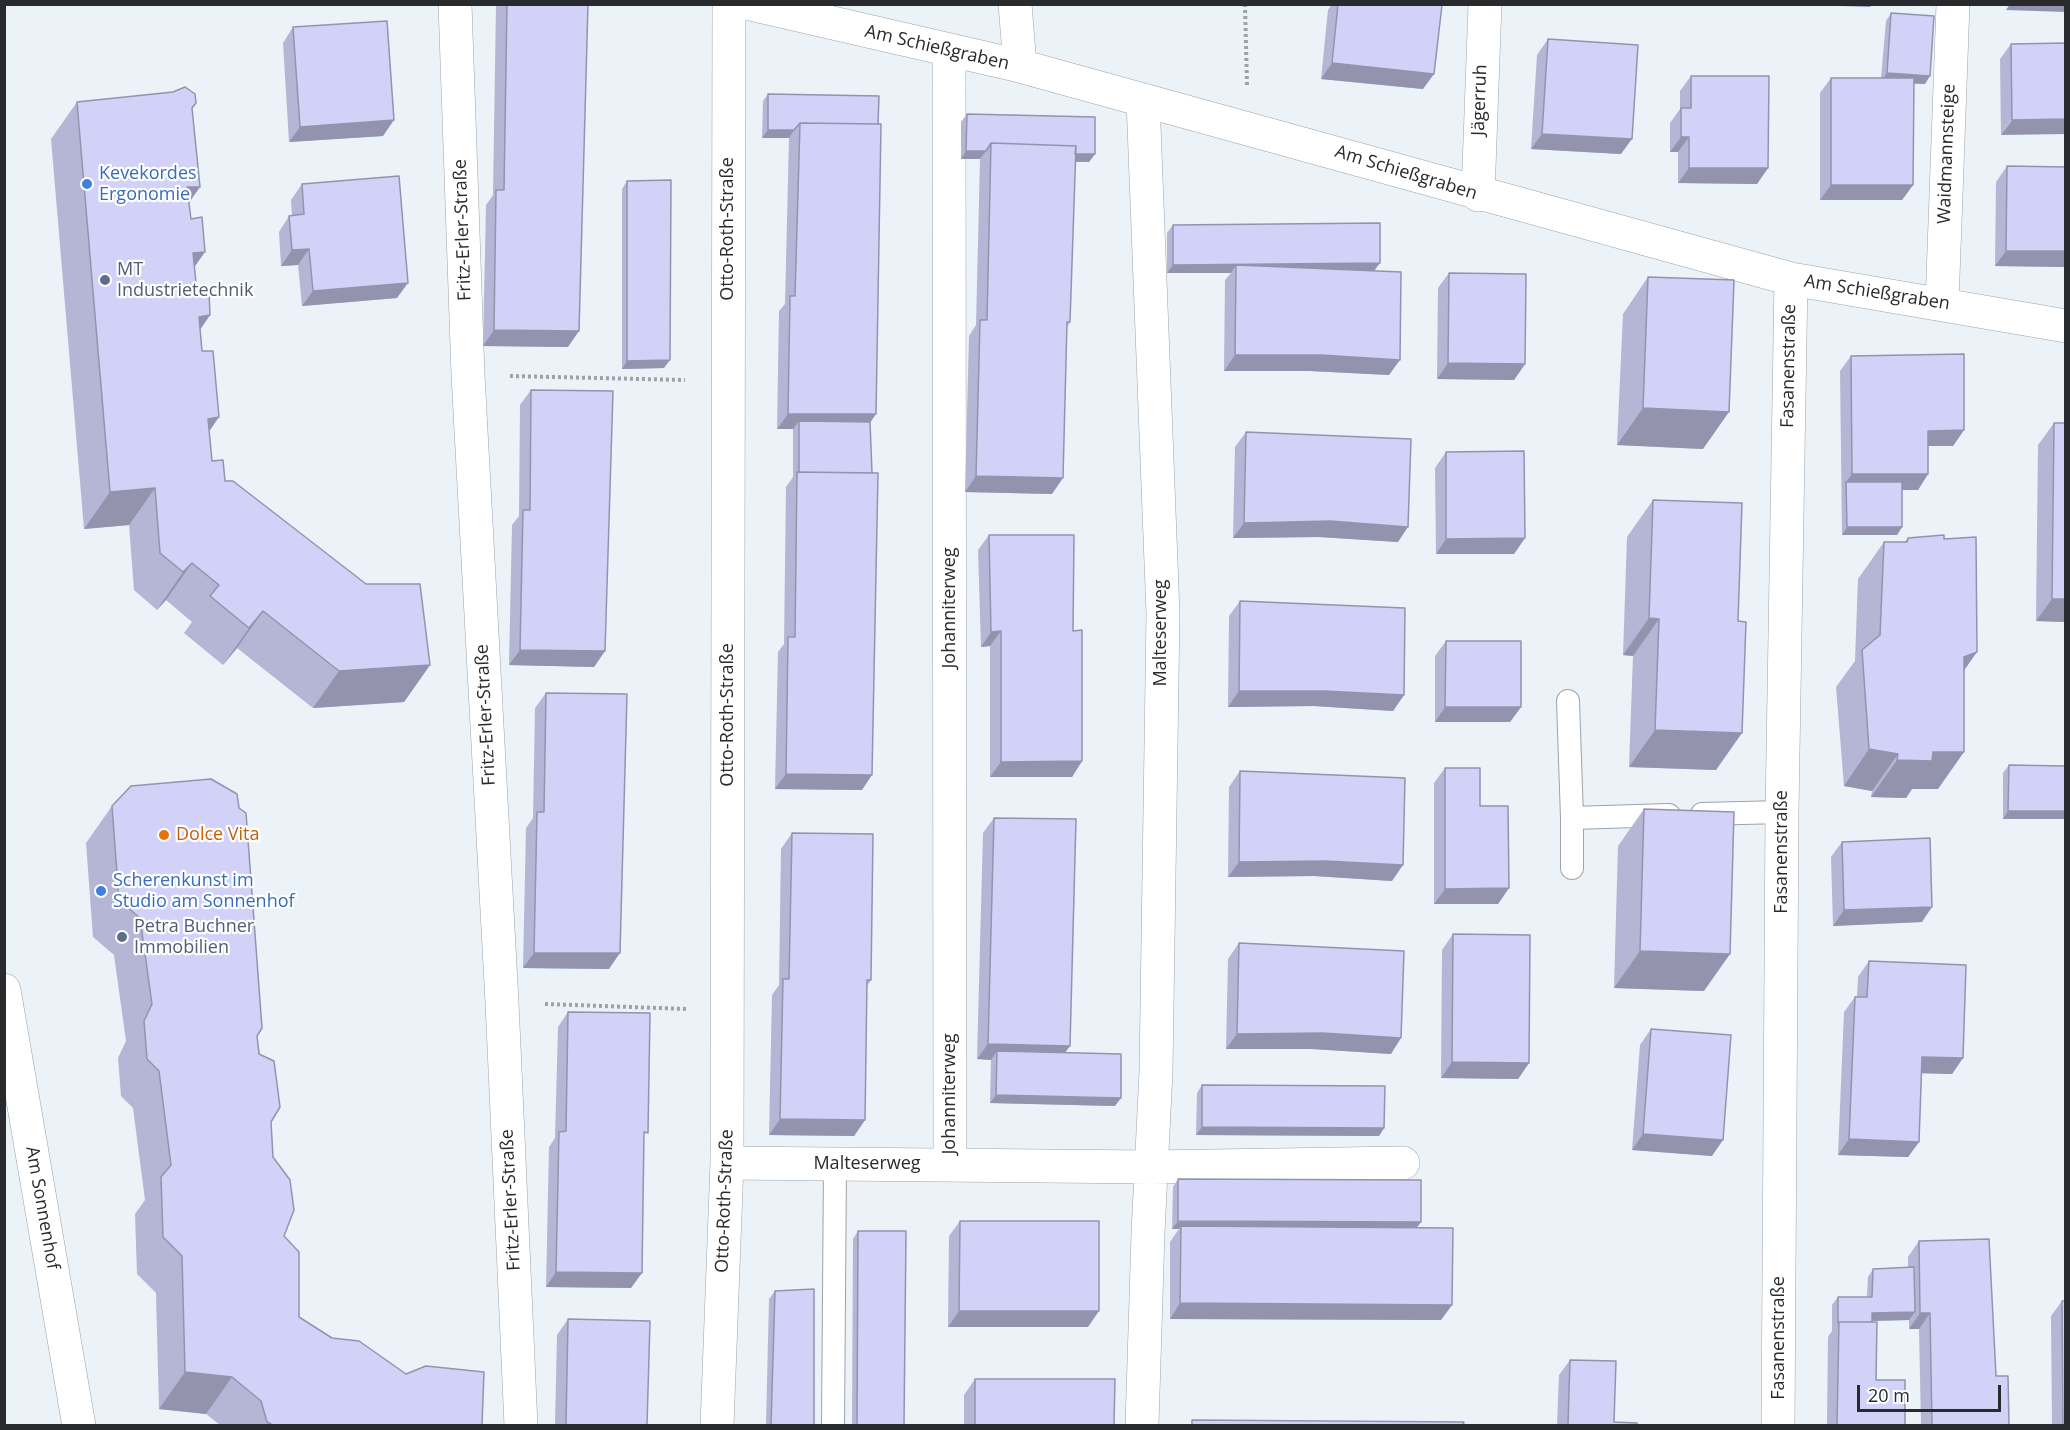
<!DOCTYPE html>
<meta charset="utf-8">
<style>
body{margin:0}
#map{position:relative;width:2070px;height:1430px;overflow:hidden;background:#ebf2f8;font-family:"Open Sans",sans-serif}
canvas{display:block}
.frame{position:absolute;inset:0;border:6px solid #282a2d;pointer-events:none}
.scale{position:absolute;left:1857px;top:1385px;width:144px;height:27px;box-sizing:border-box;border:3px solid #282a2d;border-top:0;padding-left:8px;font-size:18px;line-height:21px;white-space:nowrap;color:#282a2d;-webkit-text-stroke:4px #fff;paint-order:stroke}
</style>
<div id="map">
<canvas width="2070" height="1430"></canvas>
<div class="frame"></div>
<div class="scale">20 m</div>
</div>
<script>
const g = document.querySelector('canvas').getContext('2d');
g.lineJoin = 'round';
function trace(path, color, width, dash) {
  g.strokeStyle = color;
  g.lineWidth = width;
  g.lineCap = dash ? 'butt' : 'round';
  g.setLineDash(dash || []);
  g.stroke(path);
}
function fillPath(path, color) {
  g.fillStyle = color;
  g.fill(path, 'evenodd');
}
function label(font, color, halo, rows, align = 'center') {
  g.font = font + ' "Open Sans",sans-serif';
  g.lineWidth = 4.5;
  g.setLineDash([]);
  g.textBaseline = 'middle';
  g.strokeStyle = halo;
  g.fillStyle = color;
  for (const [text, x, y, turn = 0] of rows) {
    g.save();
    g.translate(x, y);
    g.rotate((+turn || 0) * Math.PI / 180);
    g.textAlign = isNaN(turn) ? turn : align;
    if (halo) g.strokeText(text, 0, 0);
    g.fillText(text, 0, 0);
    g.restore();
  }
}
const lane = new Path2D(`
 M 1568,701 L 1572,818 L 1669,815
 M 1702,814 L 1782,812
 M 1572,868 L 1572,818
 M 833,1426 L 835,1164`);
const street = new Path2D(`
 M 455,4 L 468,375 L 502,1002 L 521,1426
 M 750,4 L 1020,66 L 1791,279 L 2066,326
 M 1015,4 L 1020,66
 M 949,52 L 950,1164
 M 1478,195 L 1485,4
 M 1942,304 L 1953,4
 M 4,990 L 79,1426
 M 727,1163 L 1151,1167 L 1403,1163
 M 717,1426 L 727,1163 L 729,4
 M 1142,1426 L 1148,1233 L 1156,1071 L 1163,614 L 1143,100
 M 1778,1426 L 1782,812 L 1791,279`);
trace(lane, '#9da3a9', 24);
trace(street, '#9da3a9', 34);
trace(new Path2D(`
 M 1245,4 L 1247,85
 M 510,376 L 685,380
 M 545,1004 L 687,1009`), '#9da2a7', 4, [3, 3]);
trace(lane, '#fff', 22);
trace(street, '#fff', 33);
fillPath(new Path2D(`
 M 496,4 L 588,4 L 568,347 L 483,346 L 486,205 L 493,195 Z
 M 1332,4 L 1435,4 L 1423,89 L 1321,79 L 1328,10 Z
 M 1891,13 L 1925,84 L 1914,84 L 1913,185 L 1902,200 L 1820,200 L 1820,93 L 1831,78 L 1881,78 L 1886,21 Z
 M 293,27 L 383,136 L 289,142 L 283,43 Z
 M 1548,39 L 1621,154 L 1531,149 L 1537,55 Z
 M 2066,43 L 2001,135 L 2000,59 L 2011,44 Z
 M 1691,76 L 1768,168 L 1757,184 L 1678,183 L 1678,152 L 1670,152 L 1670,123 L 1680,109 L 1680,91 Z
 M 768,94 L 879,96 L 876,414 L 870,422 L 862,790 L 775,789 L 778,652 L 784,644 L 786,487 L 793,477 L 793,429 L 777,429 L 779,311 L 785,304 L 789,138 L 762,138 L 763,101 Z
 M 77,102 L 196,103 L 192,109 L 189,202 L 197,293 L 210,315 L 200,330 L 212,461 L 225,481 L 430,665 L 404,702 L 313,708 L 237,648 L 223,665 L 184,633 L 192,622 L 166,600 L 157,610 L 134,590 L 129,525 L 84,529 L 51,139 Z
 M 967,114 L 1095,154 L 1089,162 L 1075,162 L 1070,322 L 1067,327 L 1052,494 L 965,492 L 969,336 L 976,325 L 980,159 L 961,159 L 961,122 Z
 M 2007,166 L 2066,167 L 2066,267 L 1995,266 L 1996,182 Z
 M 627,181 L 664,368 L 622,369 L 622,189 Z
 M 302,184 L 397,298 L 302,306 L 298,265 L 281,266 L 279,232 L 289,216 L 292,216 L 291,200 Z
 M 1173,225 L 1374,271 L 1389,375 L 1310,371 L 1224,371 L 1225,280 L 1231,273 L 1167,273 L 1167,233 Z
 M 1449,273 L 1525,364 L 1514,380 L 1437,379 L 1438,288 Z
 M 1648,277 L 1703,449 L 1617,445 L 1623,314 Z
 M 1851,356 L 1964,430 L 1953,446 L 1928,446 L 1928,474 L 1918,490 L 1902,490 L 1902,527 L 1897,535 L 1842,535 L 1840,371 Z
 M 531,390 L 605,651 L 594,667 L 509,665 L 512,525 L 519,516 L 520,405 Z
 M 2054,423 L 2066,622 L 2036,621 L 2038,445 Z
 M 1246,432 L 1398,542 L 1319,537 L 1233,538 L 1235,447 Z
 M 1446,452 L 1525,538 L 1514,554 L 1436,554 L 1435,468 Z
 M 1653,500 L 1716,770 L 1629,767 L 1633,656 L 1623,655 L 1627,537 Z
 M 989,535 L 1082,761 L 1072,777 L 990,777 L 990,646 L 981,647 L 978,550 Z
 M 1908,538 L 1944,539 L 1964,670 L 1938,789 L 1912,789 L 1906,798 L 1871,797 L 1872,791 L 1844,786 L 1836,687 L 1855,661 L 1858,579 L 1884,542 L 1905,542 Z
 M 1240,601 L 1404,695 L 1393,711 L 1314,706 L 1228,707 L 1229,616 Z
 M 1446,641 L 1521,707 L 1510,722 L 1435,722 L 1435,656 Z
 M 546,693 L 609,969 L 523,968 L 526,828 L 533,818 L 535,708 Z
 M 2009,765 L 2066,766 L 2066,819 L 2003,819 L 2003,773 Z
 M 1445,768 L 1480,806 L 1509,888 L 1498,904 L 1434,904 L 1434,783 Z
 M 1240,771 L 1392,881 L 1314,876 L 1228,877 L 1229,787 Z
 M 112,806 L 257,1036 L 271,1122 L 273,1157 L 284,1236 L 299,1317 L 332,1338 L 482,1425 L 220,1425 L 206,1414 L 159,1409 L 156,1293 L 137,1274 L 135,1214 L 145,1200 L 133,1108 L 121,1096 L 118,1058 L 126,1041 L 114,955 L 93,937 L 86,843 Z
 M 1644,809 L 1704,991 L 1614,988 L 1618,846 Z
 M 994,818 L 1065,1053 L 1115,1106 L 990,1103 L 991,1060 L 977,1059 L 983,833 Z
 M 792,833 L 871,980 L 867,986 L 865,1120 L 854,1136 L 769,1135 L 772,995 L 779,985 L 781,849 Z
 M 1842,842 L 1922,922 L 1833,926 L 1831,857 Z
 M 1453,934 L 1529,1063 L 1518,1079 L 1441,1078 L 1442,950 Z
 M 1239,943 L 1391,1054 L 1312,1049 L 1226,1049 L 1228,959 Z
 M 1869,961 L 1963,1058 L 1952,1074 L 1922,1073 L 1919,1142 L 1908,1157 L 1838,1155 L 1844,1012 L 1855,997 L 1857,997 L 1858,977 Z
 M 568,1012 L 631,1288 L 546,1287 L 549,1147 L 555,1138 L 558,1027 Z
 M 1651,1029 L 1712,1156 L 1632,1150 L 1640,1045 Z
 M 1202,1085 L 1384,1128 L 1379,1136 L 1196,1135 L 1197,1093 Z
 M 1178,1179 L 1417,1227 L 1452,1305 L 1441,1320 L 1170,1319 L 1170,1242 L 1179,1229 L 1172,1229 L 1173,1187 Z
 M 960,1221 L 1088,1327 L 948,1327 L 949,1236 Z
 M 858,1231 L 904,1425 L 852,1425 L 853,1239 Z
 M 1919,1241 L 1996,1376 L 2009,1425 L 1921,1425 L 1919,1329 L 1909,1329 L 1909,1320 L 1872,1321 L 1876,1380 L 1905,1425 L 1827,1425 L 1828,1337 L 1832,1331 L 1832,1305 L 1838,1297 L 1867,1297 L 1868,1277 L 1873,1269 L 1908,1267 L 1908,1257 Z
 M 775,1291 L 814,1425 L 766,1425 L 769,1299 Z
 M 2062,1301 L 2066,1425 L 2052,1425 L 2051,1316 Z
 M 568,1319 L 647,1425 L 555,1425 L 557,1335 Z
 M 1570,1360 L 1614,1422 L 1637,1425 L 1557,1425 L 1559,1375 Z
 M 975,1379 L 1114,1425 L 964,1425 L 964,1395 Z`), '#b5b5d6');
fillPath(new Path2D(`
 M 1781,4 L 1872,4 L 1870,7 Z
 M 2010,4 L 2066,4 L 2066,12 L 2006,10 Z
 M 1332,63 L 1434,74 L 1423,89 L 1321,79 Z
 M 1887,73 L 1930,76 L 1925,84 L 1881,81 Z
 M 2066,119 L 2066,134 L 2001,135 L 2012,120 Z
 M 394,120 L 383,136 L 289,142 L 300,127 Z
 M 768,130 L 794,130 L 789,138 L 762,138 Z
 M 1542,134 L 1632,139 L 1621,154 L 1531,149 Z
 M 1681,137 L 1689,137 L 1678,152 L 1670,152 Z
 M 966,151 L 986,151 L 980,159 L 961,159 Z
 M 991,151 L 1095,154 L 1089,162 L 991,159 Z
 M 1689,168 L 1768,168 L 1757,184 L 1678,183 Z
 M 1831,185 L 1913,185 L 1902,200 L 1820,200 Z
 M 187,187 L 200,187 L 174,224 Z
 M 309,249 L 298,265 L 281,266 L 292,250 Z
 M 2006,251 L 2066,251 L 2066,267 L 1995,266 Z
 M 205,252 L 179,289 L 193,253 Z
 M 1380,263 L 1374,271 L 1236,265 L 1231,273 L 1167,273 L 1173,265 Z
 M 408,283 L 397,298 L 302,306 L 313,291 Z
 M 210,315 L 184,353 L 199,317 Z
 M 494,330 L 579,331 L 568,347 L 483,346 Z
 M 1235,355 L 1321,355 L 1400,360 L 1389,375 L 1310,371 L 1224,371 Z
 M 670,360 L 664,368 L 622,369 L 627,361 Z
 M 1448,363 L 1525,364 L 1514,380 L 1437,379 Z
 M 1643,408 L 1729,412 L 1703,449 L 1617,445 Z
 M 788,414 L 876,414 L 865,430 L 799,421 L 793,429 L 777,429 Z
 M 219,417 L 193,455 L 208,419 Z
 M 1964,430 L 1953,446 L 1917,446 L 1928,431 Z
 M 1852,474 L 1928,474 L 1918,490 L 1846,490 L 1846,482 Z
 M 976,476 L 1063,478 L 1052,494 L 965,492 Z
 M 155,488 L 129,525 L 84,529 L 110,492 Z
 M 1330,521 L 1408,527 L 1398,542 L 1319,537 L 1233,538 L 1244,523 Z
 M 1847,527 L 1902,527 L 1897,535 L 1842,535 Z
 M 1525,538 L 1514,554 L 1436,554 L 1446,539 Z
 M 192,563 L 166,600 L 157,610 L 183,572 Z
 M 2052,599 L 2066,599 L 2066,622 L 2036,621 Z
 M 263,611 L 237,648 L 223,665 L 249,628 Z
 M 1649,618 L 1659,619 L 1633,656 L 1623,655 Z
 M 1001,631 L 990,646 L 981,647 L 991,632 Z
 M 520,650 L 605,651 L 594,667 L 509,665 Z
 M 1977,652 L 1951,689 L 1964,657 Z
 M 430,665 L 404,702 L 313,708 L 339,671 Z
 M 1239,691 L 1325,691 L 1404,695 L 1393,711 L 1314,706 L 1228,707 Z
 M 1445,707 L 1521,707 L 1510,722 L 1435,722 Z
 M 1655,730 L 1742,733 L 1716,770 L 1629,767 Z
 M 1869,749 L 1898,754 L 1872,791 L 1844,786 Z
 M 1933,752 L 1964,752 L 1938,789 L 1912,789 L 1906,798 L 1871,797 L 1897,760 Z
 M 1082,761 L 1072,777 L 990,777 L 1001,762 Z
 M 786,774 L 872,775 L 862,790 L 775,789 Z
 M 2008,811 L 2066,811 L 2066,819 L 2003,819 Z
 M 1325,861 L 1403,865 L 1392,881 L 1314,876 L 1228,877 L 1239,862 Z
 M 1509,888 L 1498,904 L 1434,904 L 1445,889 Z
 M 1932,907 L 1922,922 L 1833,926 L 1844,910 Z
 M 1640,951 L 1730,954 L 1704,991 L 1614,988 Z
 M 534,953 L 620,953 L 609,969 L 523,968 Z
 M 1323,1033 L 1401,1038 L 1391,1054 L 1312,1049 L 1226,1049 L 1237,1034 Z
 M 988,1044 L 1070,1046 L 1059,1061 L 997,1051 L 991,1060 L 977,1059 Z
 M 1922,1057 L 1963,1058 L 1952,1074 L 1912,1073 Z
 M 1452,1062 L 1529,1063 L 1518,1079 L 1441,1078 Z
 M 996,1095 L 1121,1098 L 1115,1106 L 990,1103 Z
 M 780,1119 L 865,1120 L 854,1136 L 769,1135 Z
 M 1202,1127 L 1384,1128 L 1379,1136 L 1196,1135 Z
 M 1643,1134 L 1723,1140 L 1712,1156 L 1632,1150 Z
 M 1849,1139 L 1919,1142 L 1908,1157 L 1838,1155 Z
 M 1178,1221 L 1421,1222 L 1415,1230 L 1181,1226 L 1179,1229 L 1172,1229 Z
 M 556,1272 L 642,1273 L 631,1288 L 546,1287 Z
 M 1180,1303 L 1452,1305 L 1441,1320 L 1170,1319 Z
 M 959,1311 L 1099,1311 L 1088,1327 L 948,1327 Z
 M 1915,1312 L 1909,1320 L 1866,1321 L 1872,1313 Z
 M 1920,1313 L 1930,1313 L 1919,1329 L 1909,1329 Z
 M 185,1372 L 232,1377 L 206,1414 L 159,1409 Z`), '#9393ae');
const building = new Path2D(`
 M 507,4 L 588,4 L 579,331 L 494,330 L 496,190 L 504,190 Z
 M 1338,4 L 1442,5 L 1434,74 L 1332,63 Z
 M 1891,13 L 1934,16 L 1930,76 L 1887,73 Z
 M 387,21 L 394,120 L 300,127 L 293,27 Z
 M 1548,39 L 1638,45 L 1632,139 L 1542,134 Z
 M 2066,43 L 2066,119 L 2012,120 L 2011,44 Z
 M 1691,76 L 1769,76 L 1768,168 L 1689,168 L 1689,137 L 1681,137 L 1681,108 L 1691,108 Z
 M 1831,78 L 1914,78 L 1913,185 L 1831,185 Z
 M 185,87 L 195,94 L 196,103 L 192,108 L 200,187 L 187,187 L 191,219 L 202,217 L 205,252 L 193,253 L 197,293 L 209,292 L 210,315 L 199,317 L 202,351 L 213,351 L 219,417 L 208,419 L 212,461 L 223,460 L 225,481 L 233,481 L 366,584 L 420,584 L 430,665 L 339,671 L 263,611 L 249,628 L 210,596 L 219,585 L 192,563 L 183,572 L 160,553 L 155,488 L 110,492 L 77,102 L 173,92 Z
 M 768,94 L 879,96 L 878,124 L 800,123 L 794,130 L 768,130 Z
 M 967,114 L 1095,117 L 1095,154 L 1075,154 L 1076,146 L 991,143 L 986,151 L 966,151 Z
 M 800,123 L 881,124 L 876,414 L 788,414 L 790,296 L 795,296 Z
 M 991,143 L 1076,146 L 1070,322 L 1067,322 L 1063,478 L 976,476 L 980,320 L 987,320 Z
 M 2007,166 L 2066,167 L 2066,251 L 2006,251 Z
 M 399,176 L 408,283 L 313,291 L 309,249 L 292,250 L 289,216 L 304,214 L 302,184 Z
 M 671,180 L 670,360 L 627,361 L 627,181 Z
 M 1380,223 L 1380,263 L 1173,265 L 1173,225 Z
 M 1236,265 L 1401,272 L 1400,360 L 1321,355 L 1235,355 Z
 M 1449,273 L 1526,274 L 1525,364 L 1448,363 Z
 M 1648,277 L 1734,280 L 1729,412 L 1643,408 Z
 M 1964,354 L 1964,430 L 1928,431 L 1928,474 L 1852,474 L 1851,356 Z
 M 531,390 L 613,391 L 605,651 L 520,650 L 523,510 L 530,510 Z
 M 799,421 L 870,422 L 872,473 L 799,472 Z
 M 2054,423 L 2066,423 L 2066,599 L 2052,599 Z
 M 1246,432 L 1411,439 L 1408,527 L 1330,521 L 1244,523 Z
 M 1524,451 L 1525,538 L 1446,539 L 1446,452 Z
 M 797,472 L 878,473 L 872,775 L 786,774 L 788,637 L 795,637 Z
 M 1846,482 L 1902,482 L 1902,527 L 1847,527 Z
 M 1653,500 L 1742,503 L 1738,621 L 1746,622 L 1742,733 L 1655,730 L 1659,619 L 1649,618 Z
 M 989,535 L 1074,535 L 1073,631 L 1082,630 L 1082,761 L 1001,762 L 1001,631 L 991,632 Z
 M 1944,535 L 1944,539 L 1976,537 L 1977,652 L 1964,657 L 1964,752 L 1933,752 L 1932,761 L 1897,760 L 1898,754 L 1869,749 L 1862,650 L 1880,635 L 1884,542 L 1907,542 L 1908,538 Z
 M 1240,601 L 1405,608 L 1404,695 L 1325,691 L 1239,691 Z
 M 1446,641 L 1521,641 L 1521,707 L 1445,707 Z
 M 546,693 L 627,694 L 620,953 L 534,953 L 537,812 L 544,812 Z
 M 2009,765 L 2066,766 L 2066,811 L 2008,811 Z
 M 1445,768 L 1480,768 L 1480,806 L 1508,806 L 1509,888 L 1445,889 Z
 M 1240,771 L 1405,778 L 1403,865 L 1325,861 L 1239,862 Z
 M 211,779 L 237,794 L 239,808 L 246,813 L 262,1028 L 257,1036 L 259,1054 L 274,1061 L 280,1107 L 271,1122 L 273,1157 L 290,1180 L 294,1210 L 284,1236 L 299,1252 L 299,1317 L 332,1338 L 359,1341 L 406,1374 L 426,1366 L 484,1372 L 482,1425 L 273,1425 L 267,1422 L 261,1401 L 232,1377 L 185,1372 L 182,1256 L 163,1237 L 161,1177 L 171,1165 L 159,1071 L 147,1059 L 144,1021 L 152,1004 L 140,918 L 119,900 L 112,806 L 131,786 Z
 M 1644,809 L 1734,812 L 1730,954 L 1640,951 Z
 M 994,818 L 1076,819 L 1070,1046 L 988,1044 Z
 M 792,833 L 873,834 L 871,980 L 867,980 L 865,1120 L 780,1119 L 783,979 L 789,979 Z
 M 1930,838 L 1932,907 L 1844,910 L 1842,842 Z
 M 1453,934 L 1530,935 L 1529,1063 L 1452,1062 Z
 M 1239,943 L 1404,951 L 1401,1038 L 1323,1033 L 1237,1034 Z
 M 1869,961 L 1966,965 L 1963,1058 L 1922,1057 L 1919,1142 L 1849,1139 L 1855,997 L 1867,997 Z
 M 568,1012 L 650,1013 L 648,1133 L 644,1132 L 642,1273 L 556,1272 L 559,1132 L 566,1131 Z
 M 1651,1029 L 1731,1035 L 1723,1140 L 1643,1134 Z
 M 997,1051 L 1121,1054 L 1121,1098 L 996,1095 Z
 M 1202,1085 L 1385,1086 L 1384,1128 L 1202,1127 Z
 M 1178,1179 L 1421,1180 L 1421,1222 L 1178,1221 Z
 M 960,1221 L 1099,1221 L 1099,1311 L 959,1311 Z
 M 1181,1226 L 1453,1228 L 1452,1305 L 1180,1303 Z
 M 858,1231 L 906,1231 L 904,1425 L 857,1425 Z
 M 1989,1239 L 1996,1376 L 2008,1376 L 2009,1425 L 1932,1425 L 1930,1313 L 1920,1313 L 1919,1241 Z
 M 1914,1267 L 1915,1312 L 1872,1313 L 1872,1322 L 1839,1322 L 1838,1323 L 1838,1297 L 1872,1297 L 1873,1269 Z
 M 814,1289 L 814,1425 L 771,1425 L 775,1291 Z
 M 2062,1301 L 2066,1301 L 2066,1425 L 2063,1425 Z
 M 568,1319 L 650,1321 L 647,1425 L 566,1425 Z
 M 1839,1322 L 1877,1322 L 1876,1380 L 1905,1380 L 1905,1425 L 1837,1425 Z
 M 1570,1360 L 1616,1361 L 1614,1422 L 1637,1423 L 1637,1425 L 1568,1425 Z
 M 975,1379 L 1115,1379 L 1114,1425 L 975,1425 Z
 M 1192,1420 L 1464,1422 L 1463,1425 L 1192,1425 Z`);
fillPath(building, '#d2d2f9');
trace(building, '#9393ae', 1.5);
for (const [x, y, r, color] of [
 [87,184,6,"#3f7fe0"],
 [105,280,6,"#5c6f8a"],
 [164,835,6,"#e8710a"],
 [101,891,6,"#3f7fe0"],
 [122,937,6,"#5c6f8a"]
]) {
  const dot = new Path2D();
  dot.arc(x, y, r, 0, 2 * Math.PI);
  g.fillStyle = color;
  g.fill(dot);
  trace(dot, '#fff', 2);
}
label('18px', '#282a2d', '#fff', [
 ["Am Schießgraben",937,48,13],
 ["Jägerruh",1480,100,-88],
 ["Waidmannsteige",1947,154,-88],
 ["Am Schießgraben",1406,173,17],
 ["Otto-Roth-Straße",728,229,-90],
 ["Fritz-Erler-Straße",463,230,-92],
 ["Am Schießgraben",1877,293,9],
 ["Fasanenstraße",1789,366,-89],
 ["Johanniterweg",950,608,-90],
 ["Malteserweg",1161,633,-90],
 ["Fritz-Erler-Straße",486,715,-93],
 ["Otto-Roth-Straße",728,715,-90],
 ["Fasanenstraße",1782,852,-90],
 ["Johanniterweg",950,1094,-90],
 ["Malteserweg",867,1164],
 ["Fritz-Erler-Straße",511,1200,-93],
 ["Otto-Roth-Straße",725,1201,-88],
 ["Am Sonnenhof",42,1208,80],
 ["Fasanenstraße",1779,1338,-90]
]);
label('18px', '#366cbe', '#fff', [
 ["Kevekordes",99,174],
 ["Ergonomie",99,195],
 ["Scherenkunst im",113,881],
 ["Studio am Sonnenhof",113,902]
], 'left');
label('18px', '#4e5e75', '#fff', [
 ["MT",117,270],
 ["Industrietechnik",117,291],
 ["Petra Buchner",134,927],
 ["Immobilien",134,948]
], 'left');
label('18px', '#c56008', '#fff', [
 ["Dolce Vita",176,835]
], 'left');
</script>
